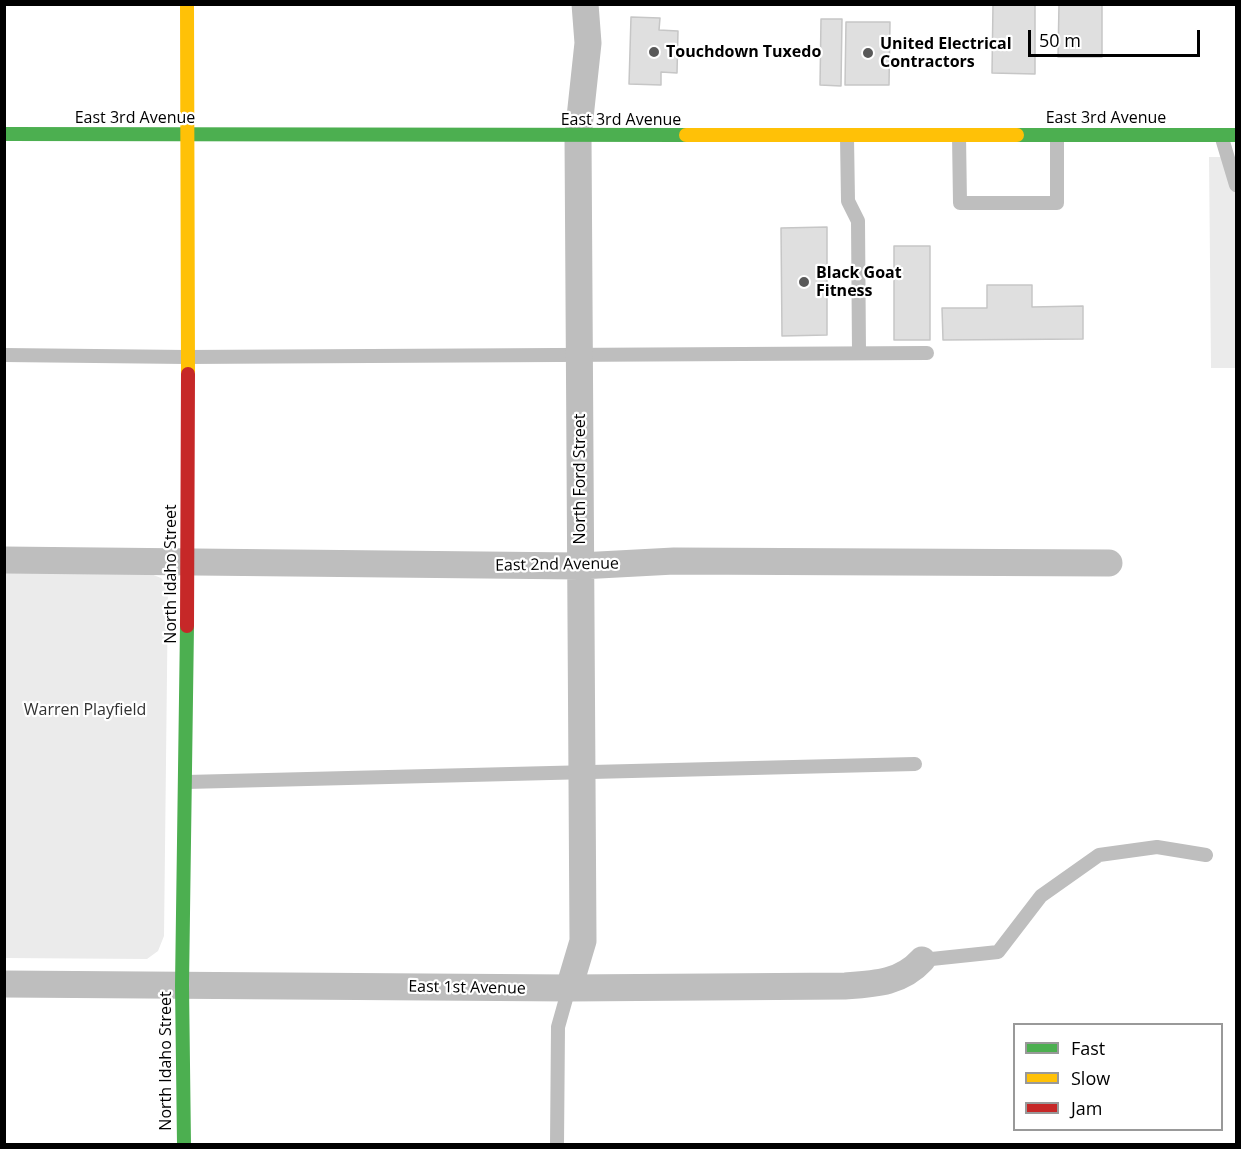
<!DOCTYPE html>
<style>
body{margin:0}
#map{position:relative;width:1241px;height:1149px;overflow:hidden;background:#fff;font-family:"Open Sans",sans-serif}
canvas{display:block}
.frame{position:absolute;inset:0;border:6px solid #000;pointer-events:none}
.legend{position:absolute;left:1013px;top:1023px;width:210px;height:108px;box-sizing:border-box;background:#fff;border:2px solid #999;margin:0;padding:8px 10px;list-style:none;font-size:18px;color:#000}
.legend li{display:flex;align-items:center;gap:12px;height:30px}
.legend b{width:30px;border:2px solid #999}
.scale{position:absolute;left:1028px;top:30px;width:172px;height:27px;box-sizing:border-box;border:3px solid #000;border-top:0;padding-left:8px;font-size:18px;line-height:21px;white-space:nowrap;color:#000;-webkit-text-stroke:4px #fff;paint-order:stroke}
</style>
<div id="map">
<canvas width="1241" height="1149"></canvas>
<div class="frame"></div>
<ul class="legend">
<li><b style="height:8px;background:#4caf50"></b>Fast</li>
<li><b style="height:8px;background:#ffc107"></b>Slow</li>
<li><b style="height:8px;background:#c62828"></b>Jam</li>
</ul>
<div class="scale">50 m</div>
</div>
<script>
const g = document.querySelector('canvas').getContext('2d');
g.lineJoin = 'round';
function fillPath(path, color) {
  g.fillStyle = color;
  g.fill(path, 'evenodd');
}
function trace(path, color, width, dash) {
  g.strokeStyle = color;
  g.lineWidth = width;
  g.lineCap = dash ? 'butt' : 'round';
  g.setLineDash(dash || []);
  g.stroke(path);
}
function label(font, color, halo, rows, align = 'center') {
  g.font = font + ' "Open Sans",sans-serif';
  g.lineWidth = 4.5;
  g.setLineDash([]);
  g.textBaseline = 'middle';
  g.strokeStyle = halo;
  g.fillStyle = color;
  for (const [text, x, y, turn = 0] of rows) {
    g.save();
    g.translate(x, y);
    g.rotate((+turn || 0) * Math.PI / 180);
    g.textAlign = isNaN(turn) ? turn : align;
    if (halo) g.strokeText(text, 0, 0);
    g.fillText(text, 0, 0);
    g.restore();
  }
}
fillPath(new Path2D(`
 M 1209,157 L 1236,157 L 1236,368 L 1211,368 Z
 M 5,573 L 151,574 L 161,578 L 168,586 L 164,936 L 158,951 L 147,959 L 5,958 Z`), '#ebebeb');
const building = new Path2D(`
 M 993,4 L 1035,4 L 1035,74 L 992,73 Z
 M 1059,4 L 1102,4 L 1102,57 L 1058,57 Z
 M 631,17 L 660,18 L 659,30 L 678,31 L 677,73 L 661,72 L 661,85 L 629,84 Z
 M 821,19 L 842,19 L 841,86 L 820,85 Z
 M 846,22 L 890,22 L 889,85 L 845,85 Z
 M 827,227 L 827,335 L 782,336 L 781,228 Z
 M 894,246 L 930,246 L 930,340 L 894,340 Z
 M 987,285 L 1032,285 L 1032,307 L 1083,306 L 1083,339 L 943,340 L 942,308 L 987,308 Z`);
fillPath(building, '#dfdfdf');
trace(building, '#c6c6c6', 1.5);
trace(new Path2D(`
 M 959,135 L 960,203 L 1057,203 L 1057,135
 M 1221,135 L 1236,185
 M 847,137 L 848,201 L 858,221 L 859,353
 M 4,355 L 186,357 L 927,353
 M 186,782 L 915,764
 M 922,960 L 998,952 L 1041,896 L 1099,855 L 1157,847 L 1206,855
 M 557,1144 L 558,1027 L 569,988`), '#bebebe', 14);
trace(new Path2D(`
 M 4,560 L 580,566 L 674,561 L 1109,563
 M 4,984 L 569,988 L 845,986 C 875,984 901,983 922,960
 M 569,988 L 583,941 L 578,136 L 588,43 L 585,4`), '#bebebe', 27);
trace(new Path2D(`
 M 4,134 L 686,135
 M 1017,135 L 1236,135
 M 184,1144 L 182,985 L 187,626`), '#4caf50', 14);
trace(new Path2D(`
 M 187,4 L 188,374
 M 686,135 L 1017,135`), '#ffc107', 14);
trace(new Path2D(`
 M 187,626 L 188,374`), '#c62828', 14);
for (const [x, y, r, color] of [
 [654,52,6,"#595959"],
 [868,53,6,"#595959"],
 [804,282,6,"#595959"]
]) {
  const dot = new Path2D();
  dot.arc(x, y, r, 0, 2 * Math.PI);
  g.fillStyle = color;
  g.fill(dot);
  trace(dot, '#fff', 2);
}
label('bold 16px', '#000', '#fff', [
 ["United Electrical",880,44],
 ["Contractors",880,62],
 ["Touchdown Tuxedo",666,52],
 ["Black Goat",816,273],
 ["Fitness",816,291]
], 'left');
label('16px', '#000', '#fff', [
 ["East 3rd Avenue",135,118],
 ["East 3rd Avenue",1106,118],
 ["East 3rd Avenue",621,120],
 ["North Ford Street",580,479,-90],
 ["East 2nd Avenue",557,565,-1],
 ["North Idaho Street",171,574,-90],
 ["East 1st Avenue",467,988,1],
 ["North Idaho Street",166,1061,-90]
]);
label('16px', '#323232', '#fff', [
 ["Warren Playfield",85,710]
]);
</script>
